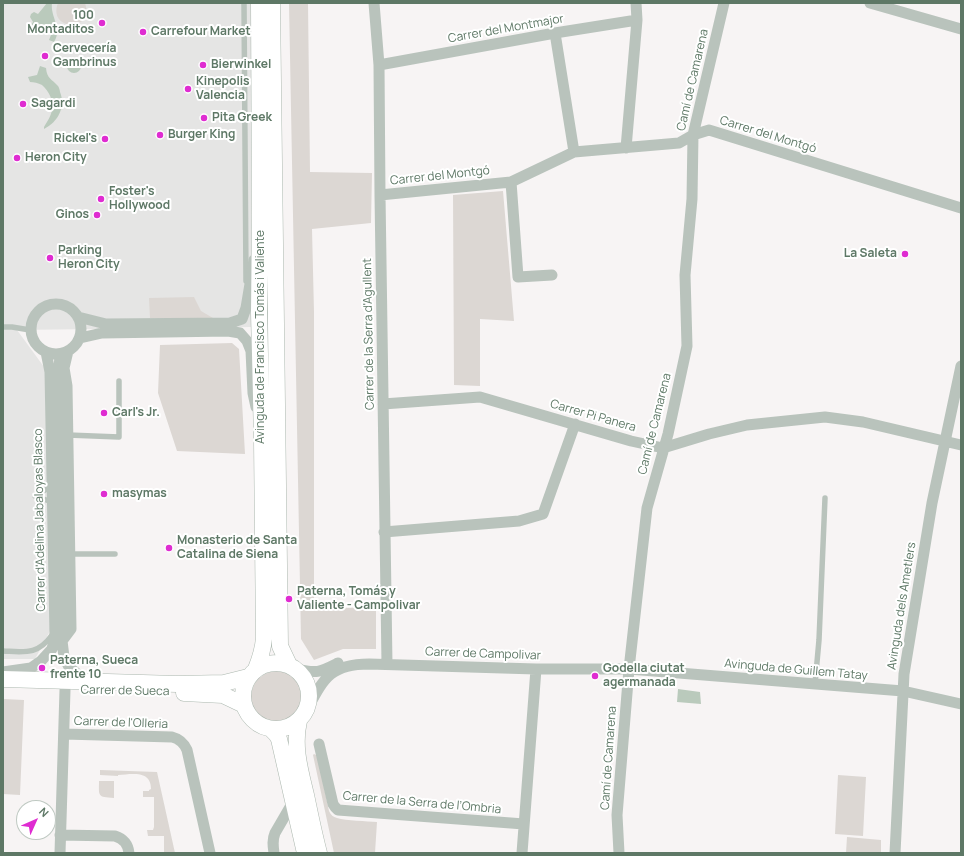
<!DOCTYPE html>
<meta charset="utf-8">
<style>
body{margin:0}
#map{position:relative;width:964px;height:856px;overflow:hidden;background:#f7f4f4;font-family:Manrope,sans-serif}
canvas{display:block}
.frame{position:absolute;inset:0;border:4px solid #5e7866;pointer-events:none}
.north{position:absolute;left:16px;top:800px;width:40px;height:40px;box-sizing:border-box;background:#fff;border:1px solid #bfc9c2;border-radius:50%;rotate:45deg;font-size:11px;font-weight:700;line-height:16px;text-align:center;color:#5e7866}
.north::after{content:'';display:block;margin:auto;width:14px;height:18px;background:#df2cd1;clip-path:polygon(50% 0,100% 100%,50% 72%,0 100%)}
</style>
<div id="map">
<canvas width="964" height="856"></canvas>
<div class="frame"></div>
<div class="north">N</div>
</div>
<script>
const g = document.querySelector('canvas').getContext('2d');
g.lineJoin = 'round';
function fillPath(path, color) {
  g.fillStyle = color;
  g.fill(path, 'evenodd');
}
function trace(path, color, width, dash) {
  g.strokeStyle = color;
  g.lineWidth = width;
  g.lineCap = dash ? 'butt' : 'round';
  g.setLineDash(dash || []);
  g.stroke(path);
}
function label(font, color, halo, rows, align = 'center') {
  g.font = font + ' Manrope,sans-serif';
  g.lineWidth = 4;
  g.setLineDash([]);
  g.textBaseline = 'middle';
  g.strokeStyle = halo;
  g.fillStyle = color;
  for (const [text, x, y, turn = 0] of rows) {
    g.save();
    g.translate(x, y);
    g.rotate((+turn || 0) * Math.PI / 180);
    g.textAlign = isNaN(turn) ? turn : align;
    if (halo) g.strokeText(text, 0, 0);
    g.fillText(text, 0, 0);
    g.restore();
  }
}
fillPath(new Path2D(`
 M 3,3 L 254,3 L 251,174 L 251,327 L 17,330 L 47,371 L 50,631 L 35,659 L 3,659 Z`), '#e5e5e4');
fillPath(new Path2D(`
 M 58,3 L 85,3 C 95,33 47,31 58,3 Z
 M 289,3 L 308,3 L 310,172 L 372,173 L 371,223 L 312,229 L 314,312 L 314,609 L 376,607 L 376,649 L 343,649 L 314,660 L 301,639 Z
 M 503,191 L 514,321 L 480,319 L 480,386 L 454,385 L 453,195 Z
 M 194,297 L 201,311 L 213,318 L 150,318 L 149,298 Z
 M 232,343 L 239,349 L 245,454 L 177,451 L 158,393 L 160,345 Z
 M251 697a26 26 0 1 1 52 0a26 26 0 1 1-52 0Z
 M 3,699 L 24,700 L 20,795 L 3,794 Z
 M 314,754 L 316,755 L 318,759 L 329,811 C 331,815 333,817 337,818 C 346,821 367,821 377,822 L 375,853 L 334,853 L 313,755 Z
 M 100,770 L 157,772 L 175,853 L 164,853 L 164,836 L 148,836 L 147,830 L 153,830 L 154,827 L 154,797 L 143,797 L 143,791 L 149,791 L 149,790 L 151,789 C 151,770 132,774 118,775 L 118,776 L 100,775 Z
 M 838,775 L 866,777 L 863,836 L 835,834 Z
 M 99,781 L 114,781 L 114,798 C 97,797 99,796 99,781 Z
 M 847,837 L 881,840 L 881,853 L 846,853 Z`), '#dcd7d3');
fillPath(new Path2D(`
 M 47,3 L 52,3 C 50,17 63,28 54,42 L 49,40 L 51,35 L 30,26 L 33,22 L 30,17 L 31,14 L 34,12 L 38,14 Z
 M67 66a7 7 0 1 1 14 0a7 7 0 1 1-14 0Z
 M 40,66 L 46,68 C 47,79 52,79 58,86 C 59,87 60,91 60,92 C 66,107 58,122 44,129 L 44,127 C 47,122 51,116 52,110 C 54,101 49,91 42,85 C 38,83 34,82 30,82 L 28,77 L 37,75 Z
 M 678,689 L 700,692 L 701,704 L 677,702 Z`), '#bacabc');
const secondary = new Path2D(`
 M 272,3 L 280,646 L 289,665
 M243 696a33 33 0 1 1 66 0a33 33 0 1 1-66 0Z
 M 256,669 C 260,659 263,650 264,638 L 262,440 L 259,312 L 260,216 L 259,3
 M 3,679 L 177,684 L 224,683 L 248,677
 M 184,693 L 223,695 L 244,705
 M 299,721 C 293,746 300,770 306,795 C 310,814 314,834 319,853
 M 272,730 L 276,734 L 279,739 L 305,853`);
trace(secondary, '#acb8af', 17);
trace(new Path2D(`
 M 244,3 L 246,281
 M 3,327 L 12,327 L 30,330
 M 68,435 L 119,437 L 119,381
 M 35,496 L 52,486
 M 35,496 L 52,502
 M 70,554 L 115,554
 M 3,651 C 25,652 38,655 52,635
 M 815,684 L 819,640 L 825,498`), '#b9c3bc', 5.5);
trace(new Path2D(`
 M 374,3 L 379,65 L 380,195 L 387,664
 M 870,3 L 961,29
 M 555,33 L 574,152
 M 379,65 L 555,33 L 637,20
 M 626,148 L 637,20 L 636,3
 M 511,182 L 518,277 L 552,275
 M 380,195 L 511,182 L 574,152 L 679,143 L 693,135 L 709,130 L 961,208
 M31 329a25 25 0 1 1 50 0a25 25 0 1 1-50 0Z
 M 78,317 L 106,324 L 230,323 L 242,319 L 246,308 L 254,260
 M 80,338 L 102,333 L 228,331 L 240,333 L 247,341 L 251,351 L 253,393 L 256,407
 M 60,354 L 59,370 L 62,641 L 64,657 L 69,667 L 80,676
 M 383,404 L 480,397 L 631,441 L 663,448 L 709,434 L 747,425 L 825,417 L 863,422 L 961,445
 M 384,532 L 519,521 L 543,514 L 575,424
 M 62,641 L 71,629 L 67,386 L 64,368 L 68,351
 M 297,669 C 317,674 320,672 338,663
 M 3,672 L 31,668 L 41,661 L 52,649 L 55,636 L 50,372 L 46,352
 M 308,708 C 324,677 332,664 369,664 L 536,669 L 629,669 L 903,691 L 961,704
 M 64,734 L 172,737 C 180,739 184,743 187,750 L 210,853
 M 319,744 L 333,804 L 335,807 L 338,810 L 524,824
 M 60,835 L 115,836 C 124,839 128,844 129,853
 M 60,853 L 65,690
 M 274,853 C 273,846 272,840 275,833 L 293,802
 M 522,853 L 536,669
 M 619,853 L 617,815 L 629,669 L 647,508 L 668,434 L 687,346 L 685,275 L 692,199 L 693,135 L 724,3
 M 895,853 L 904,674 L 932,503 L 961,366`), '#b9c3bc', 11);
trace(secondary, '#fff', 16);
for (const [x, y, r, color] of [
 [102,23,4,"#df2cd1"],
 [143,32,4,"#df2cd1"],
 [45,56,4,"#df2cd1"],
 [203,65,4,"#df2cd1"],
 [188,89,4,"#df2cd1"],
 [23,104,4,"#df2cd1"],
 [204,118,4,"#df2cd1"],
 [160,135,4,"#df2cd1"],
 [105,139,4,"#df2cd1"],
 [17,158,4,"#df2cd1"],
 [101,199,4,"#df2cd1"],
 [97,215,4,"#df2cd1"],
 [905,254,4,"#df2cd1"],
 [50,258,4,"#df2cd1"],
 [104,413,4,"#df2cd1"],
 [104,494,4,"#df2cd1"],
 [169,548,4,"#df2cd1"],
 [289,599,4,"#df2cd1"],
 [42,668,4,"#df2cd1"],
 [595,676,4,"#df2cd1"]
]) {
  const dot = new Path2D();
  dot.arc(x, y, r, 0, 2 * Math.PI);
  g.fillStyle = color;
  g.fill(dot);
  trace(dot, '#fff', 1.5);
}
label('bold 12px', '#5e7866', '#fff', [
 ["100",94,16,"right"],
 ["Montaditos",94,30,"right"],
 ["Carrefour Market",151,32],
 ["Cervecería",53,49],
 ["Gambrinus",53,63],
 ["Bierwinkel",211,65],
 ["Kinepolis",196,82],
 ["Valencia",196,96],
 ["Sagardi",31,104],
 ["Pita Greek",212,118],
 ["Burger King",168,135],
 ["Rickel's",97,139,"right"],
 ["Heron City",25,158],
 ["Foster's",109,192],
 ["Hollywood",109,206],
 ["Ginos",89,215,"right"],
 ["Parking",58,251],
 ["Heron City",58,265],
 ["La Saleta",897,254,"right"],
 ["Carl's Jr.",112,413],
 ["masymas",112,494],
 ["Monasterio de Santa",177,541],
 ["Catalina de Siena",177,555],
 ["Paterna, Tomás y",297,592],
 ["Valiente - Campolivar",297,606],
 ["Paterna, Sueca",50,661],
 ["frente 10",50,675],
 ["Godella ciutat",603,669],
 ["agermanada",603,683]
], 'left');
label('12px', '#5e7866', '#fff', [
 ["Carrer del Montmajor",506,29,-10],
 ["Camí de Camarena",693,80,-77],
 ["Carrer del Montgó",768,135,17],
 ["Carrer del Montgó",440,176,-6],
 ["Carrer de la Serra d'Agullent",369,334,-91],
 ["Avinguda de Francisco Tomás i Valiente",261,337,-90],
 ["Carrer Pi Panera",593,416,16],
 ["Camí de Camarena",655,424,-76],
 ["Carrer d'Adelina Jabaloyas Blasco",40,520,-91],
 ["Avinguda dels Ametlers",902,606,-81],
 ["Carrer de Campolivar",483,654,2],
 ["Avinguda de Guillem Tatay",796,670,5],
 ["Carrer de Sueca",125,691,1],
 ["Carrer de l'Olleria",121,723,2],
 ["Camí de Camarena",609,758,-86],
 ["Carrer de la Serra de l’Ombria",422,803,5]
]);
</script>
